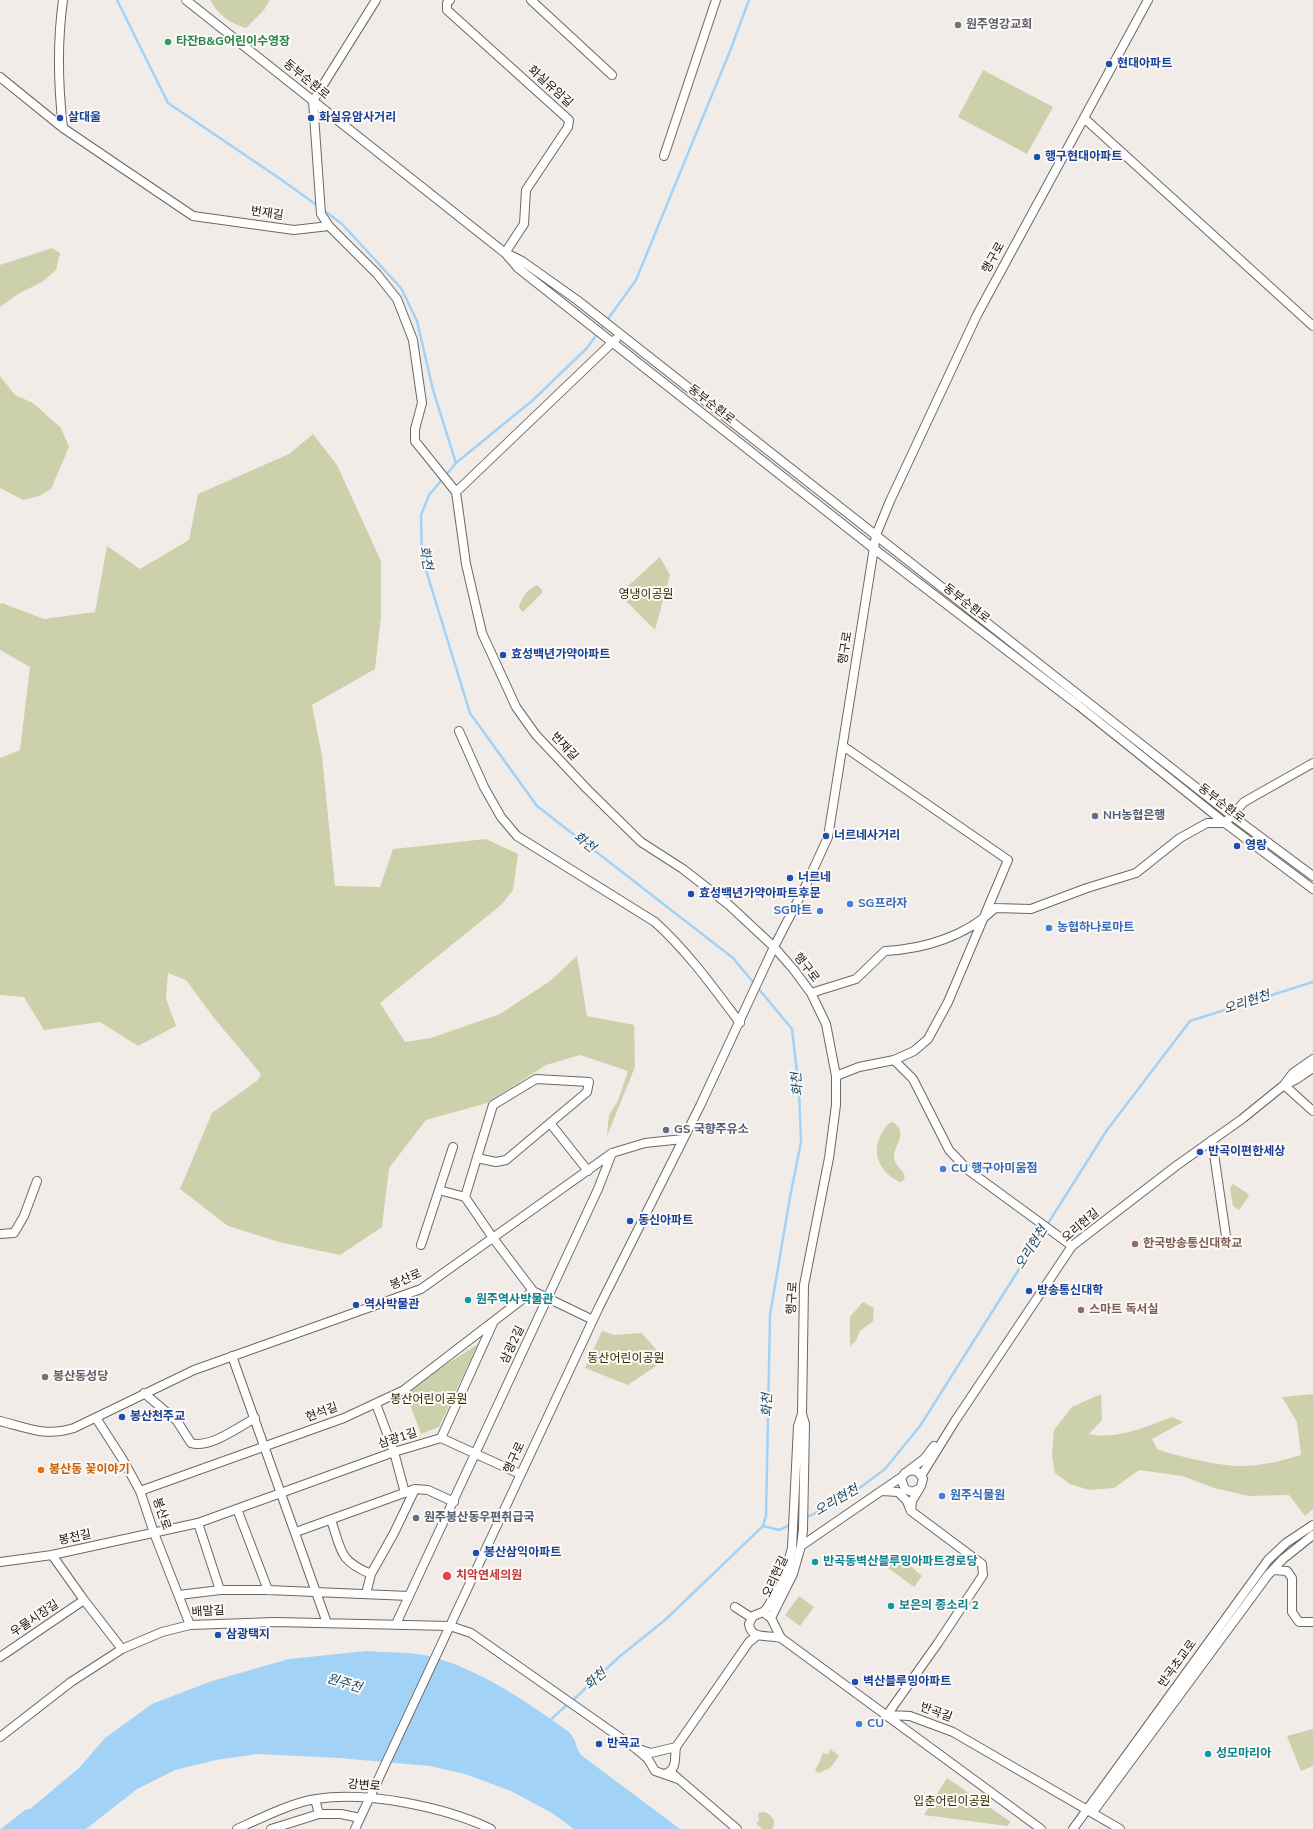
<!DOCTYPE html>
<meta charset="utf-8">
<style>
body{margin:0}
canvas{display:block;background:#f1ece8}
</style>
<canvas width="1313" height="1829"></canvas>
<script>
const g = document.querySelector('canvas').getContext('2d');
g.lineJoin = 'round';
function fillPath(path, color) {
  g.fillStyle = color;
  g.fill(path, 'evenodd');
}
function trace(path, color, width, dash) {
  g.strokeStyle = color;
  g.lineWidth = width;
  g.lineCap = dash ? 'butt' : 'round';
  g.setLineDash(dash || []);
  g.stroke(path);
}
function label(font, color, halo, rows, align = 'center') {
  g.font = font + ' "Nunito Sans","Noto Sans KR",sans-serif';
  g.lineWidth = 4;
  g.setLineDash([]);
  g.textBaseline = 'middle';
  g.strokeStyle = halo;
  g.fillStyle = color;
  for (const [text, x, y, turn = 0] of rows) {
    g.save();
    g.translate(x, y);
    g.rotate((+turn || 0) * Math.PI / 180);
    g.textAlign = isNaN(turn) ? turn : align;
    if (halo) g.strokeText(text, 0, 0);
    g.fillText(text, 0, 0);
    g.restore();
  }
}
fillPath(new Path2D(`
 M 210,0 L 270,0 L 264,10 L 246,28 C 230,23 219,16 210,0 Z
 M 983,70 L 1053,107 L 1027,154 L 958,117 Z
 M 52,248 L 60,253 L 56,270 L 42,282 L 18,294 L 0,307 L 0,265 Z
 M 0,376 L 15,395 L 33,403 L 61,428 L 69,447 L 51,489 L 39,496 L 23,500 L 0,488 Z
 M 313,434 L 337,465 L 381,561 L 381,616 L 375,669 L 312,705 L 322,756 L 335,886 L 380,887 L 393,849 L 486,839 L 518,854 L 513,890 L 501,905 L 380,1003 L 405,1042 L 431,1038 L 500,1014 L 550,981 L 577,956 L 587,1016 L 634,1025 L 635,1067 L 607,1136 L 609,1115 L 618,1101 L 628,1071 L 580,1055 L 546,1065 L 487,1103 L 426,1120 L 389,1168 L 382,1227 L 340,1255 L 279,1242 L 228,1226 L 180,1189 L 212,1113 L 258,1080 L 261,1074 L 214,1018 L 186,980 L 168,973 L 166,999 L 176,1026 L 138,1046 L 100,1022 L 44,1030 L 24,997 L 0,995 L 0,758 L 20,750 L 30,667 L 0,650 L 0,604 L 2,603 L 44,619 L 95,612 L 107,546 L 140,569 L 189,540 L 198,494 L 289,454 Z
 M 660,557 L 670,575 L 655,630 L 619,594 Z
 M 537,585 L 542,590 L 542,593 L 523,612 L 519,608 C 521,597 527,590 537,585 Z
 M 892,1122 C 910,1132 894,1144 894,1157 C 895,1166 902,1169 905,1176 L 903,1181 L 900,1182 C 880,1173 870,1153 882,1133 C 885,1128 887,1124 892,1122 Z
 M 1233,1184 L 1247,1193 L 1249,1196 L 1239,1210 L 1233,1206 L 1230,1188 Z
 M 863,1302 L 874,1308 L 873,1321 L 860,1331 L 856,1341 L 850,1346 L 850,1317 Z
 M 602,1331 L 614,1335 L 642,1333 L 665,1360 L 628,1385 L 585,1368 Z
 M 478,1344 L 439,1427 L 421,1434 L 405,1391 Z
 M 1101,1394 L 1102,1420 L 1089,1434 C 1118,1440 1145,1427 1172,1417 L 1183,1422 L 1152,1439 L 1157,1449 C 1179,1457 1212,1464 1236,1466 C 1257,1467 1281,1461 1301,1455 L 1297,1422 L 1282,1397 L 1313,1394 L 1313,1509 L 1305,1516 L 1289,1495 L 1249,1496 L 1214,1488 L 1182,1476 L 1139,1470 L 1114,1488 L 1089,1490 L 1070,1484 L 1055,1473 L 1052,1456 L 1054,1430 L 1072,1407 Z
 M 898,1555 L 922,1576 L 914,1587 L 888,1568 Z
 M 799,1596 L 814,1607 L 800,1626 L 785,1615 Z
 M 1313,1729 L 1313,1766 L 1301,1771 L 1287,1736 Z
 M 830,1749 L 839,1756 L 830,1768 L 818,1773 L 815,1770 L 819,1763 L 823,1753 L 828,1754 Z
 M 947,1778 L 1011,1822 L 1007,1826 L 924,1815 Z
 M 764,1812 C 772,1814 777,1822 772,1829 L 762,1829 L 756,1823 L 759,1821 L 758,1813 Z`), '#cdd1ab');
fillPath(new Path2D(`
 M 367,1651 C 387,1653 409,1651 428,1656 C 476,1667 529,1703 569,1732 C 578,1742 574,1745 581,1755 L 680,1829 L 574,1829 L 552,1813 L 511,1791 L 465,1774 L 430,1766 L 339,1758 L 257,1754 L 216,1760 L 175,1770 L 137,1789 L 86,1829 L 1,1829 L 25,1810 L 30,1809 L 79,1768 L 105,1738 L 152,1704 L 212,1681 L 289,1659 Z`), '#a3d2f7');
trace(new Path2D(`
 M 117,0 L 168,103 L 279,178 L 318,206
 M 322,209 L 342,224 L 401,288 L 417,321 L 433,390 L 456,463
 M 805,1518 L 849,1496 L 885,1469 L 920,1426 L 1107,1130 L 1190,1021 L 1313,982
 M 763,1526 L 779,1530 L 801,1520
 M 572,1701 L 619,1657 L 665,1620 L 763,1526 L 766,1516 L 770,1315 L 790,1197 L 801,1142 L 799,1090 L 792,1029 L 733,958 L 537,806 L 470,713 L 422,557 L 421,515 L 429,495 L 456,463 L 533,400 L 587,348 L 636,280 L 730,51 L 749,0
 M 549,1721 L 568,1704`), '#a3d2f7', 2.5);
const minor = new Path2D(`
 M 186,0 L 505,253 L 518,268 L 873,548 L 1078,705 L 1225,823 L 1313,889
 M 450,0 L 447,3 L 447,10 L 569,120 L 568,127 L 526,190 L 524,224 L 505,253
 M 531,0 L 612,75
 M 0,77 L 63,128 L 193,216 L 294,230 L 329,226
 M 313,101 L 321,214 L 329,226 L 377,274 L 397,299 L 413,340 L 422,403 L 415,429 L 415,441 L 456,492 L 466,564 L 482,633 L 516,707 L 536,735 L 587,789 L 641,842 L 683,869 L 729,905 L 774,947 L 794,970 L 811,993 L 826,1024 L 836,1076 L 836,1105 L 829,1158 L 804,1285 L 802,1414 L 805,1424 L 803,1530 L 801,1546 L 793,1574 L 771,1618
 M 313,101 L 376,0
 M 1084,118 L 1313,326
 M 63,128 C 58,85 57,43 63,0
 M 664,156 L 716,0
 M 508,254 L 522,261 L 577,300 L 1231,815 L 1313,876
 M 456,492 L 616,339
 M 459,731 L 484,787 L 501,817 L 517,836 L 655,922 C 688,952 713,987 740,1023
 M 843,746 L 1008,860 L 948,1002 L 928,1039 L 914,1051 L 894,1060
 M 811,993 L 856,979 L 885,951 C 924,949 967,936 995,908 L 1031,909 L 1087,888 L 1136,873 L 1180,838 L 1207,823 L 1225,823 L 1244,802 L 1313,763
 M 836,1076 L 859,1067 L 894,1060 L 913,1079 L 949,1150 L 968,1170 L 1072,1246
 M 1284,1085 L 1313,1111
 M 1285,1085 L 1297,1079 L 1313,1068
 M 550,1123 L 588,1171
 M 1212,1140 L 1227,1243
 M 439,1190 L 465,1197 L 493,1238 L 533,1291 L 593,1320
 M 465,1197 L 493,1105 L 536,1079 L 589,1082 L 587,1092 L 506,1160 L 496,1162 L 477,1158
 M 0,1234 L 14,1233 L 24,1216 L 37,1181
 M 421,1245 L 453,1147
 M 232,1356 L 327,1623
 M 144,1393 L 177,1421 L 191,1443 C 209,1449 239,1427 255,1418
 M 376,1404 L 394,1452 L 405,1493
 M 96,1418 L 123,1460 L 140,1491 L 154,1533 L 190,1625
 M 0,1421 C 28,1428 45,1437 74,1428 L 194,1370 L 421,1289 L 612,1153 L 645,1143 L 683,1139
 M 441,1438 L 493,1323
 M 908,1471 L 924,1459 L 934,1446
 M 921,1476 L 955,1421 L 1072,1246 L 1176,1166 L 1242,1119 L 1284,1085 L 1293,1073 L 1313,1059
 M 140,1491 L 344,1418 L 404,1390 L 533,1291
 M 882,1491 L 898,1492 L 907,1501 L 910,1509
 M 237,1509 L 268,1590
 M 911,1511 L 912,1501 L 921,1486 L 923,1479 C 920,1471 913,1468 905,1473 L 901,1479 L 905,1489 L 912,1492 L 919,1489
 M 331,1520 C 342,1551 338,1560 371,1574
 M 198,1523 L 220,1590
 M 296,1532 L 415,1489 L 428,1490 L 454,1502
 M 801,1546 L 903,1476
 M 52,1555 L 84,1600 L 122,1649
 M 0,1562 L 52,1555 L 198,1523 L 394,1452 L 441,1438 L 520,1474
 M 1273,1570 L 1287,1571 L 1292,1578 L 1292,1612 L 1299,1622 L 1313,1622
 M 366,1594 L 371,1574 L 394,1533 L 415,1489
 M 179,1595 L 220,1590 L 268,1590 L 409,1596
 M 735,1607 L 752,1618
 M 763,1612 L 767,1608 L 783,1581 L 792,1548 L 798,1426 L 802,1414
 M 396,1624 L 598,1189 L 612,1153
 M 781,1638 L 771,1618 L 763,1612 L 753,1616 L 749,1624 C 751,1641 769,1634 781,1638 L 1041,1829
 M 0,1657 L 84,1600
 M 887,1715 L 938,1643 L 983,1575 L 982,1564 L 911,1511
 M 888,1715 L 910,1716 L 953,1732 L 1120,1829
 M 0,1737 L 71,1682 L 122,1649 L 162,1632 L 190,1625 L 275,1622 L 450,1626 L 471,1633 L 635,1748 L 648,1759 L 655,1771 L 678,1779
 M 635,1748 L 651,1753 L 676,1747
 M 665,1774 C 678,1769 674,1759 676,1747 L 749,1642 L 758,1635
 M 674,1775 L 737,1829
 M 315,1799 L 319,1814
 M 1093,1812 L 1268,1575 L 1283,1559 L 1313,1535
 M 237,1829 C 259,1819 293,1802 316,1799 C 368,1791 445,1807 491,1829
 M 271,1829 L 319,1814 L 341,1814 L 360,1818
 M 355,1829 L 599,1307 L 700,1106 L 774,947 L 807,883 L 828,837 L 876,535 L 890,501 L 977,315 L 1148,0
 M 1073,1829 L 1268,1560 L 1286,1543 L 1313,1525`);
trace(minor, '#6c6864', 10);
trace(minor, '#fff', 8);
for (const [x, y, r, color] of [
 [958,25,4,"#6b7280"],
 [168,42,4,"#2e9e5b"],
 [1109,64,4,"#1a4fb4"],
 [60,118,4,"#1a4fb4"],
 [311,118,4,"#1a4fb4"],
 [1037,157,4,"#1a4fb4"],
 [503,655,4,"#1a4fb4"],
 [1095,816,4,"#5c6f8a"],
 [826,836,4,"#1a4fb4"],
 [1237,846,4,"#1a4fb4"],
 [790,878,4,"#1a4fb4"],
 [691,894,4,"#1a4fb4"],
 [850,904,4,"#3f7fe0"],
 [820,911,4,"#3f7fe0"],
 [1049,928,4,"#3f7fe0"],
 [666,1130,4,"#5c6f8a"],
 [1200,1152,4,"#1a4fb4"],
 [943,1169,4,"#3f7fe0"],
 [630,1221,4,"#1a4fb4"],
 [1135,1244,4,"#8d6e63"],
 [1029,1291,4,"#1a4fb4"],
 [468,1300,4,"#0f9aa8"],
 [356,1305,4,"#1a4fb4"],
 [1081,1310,4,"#8d6e63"],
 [45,1377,4,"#6b7280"],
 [122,1417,4,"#1a4fb4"],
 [41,1470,4,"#e8710a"],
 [942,1496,4,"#3f7fe0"],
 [416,1518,4,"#5c6f8a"],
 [476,1553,4,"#1a4fb4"],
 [815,1562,4,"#0f9aa8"],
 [447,1576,5,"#e0444e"],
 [891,1606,4,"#0f9aa8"],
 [218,1635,4,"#1a4fb4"],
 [855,1682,4,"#1a4fb4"],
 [859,1724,4,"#3f7fe0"],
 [599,1744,4,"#1a4fb4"],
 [1208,1754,4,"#0f9aa8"]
]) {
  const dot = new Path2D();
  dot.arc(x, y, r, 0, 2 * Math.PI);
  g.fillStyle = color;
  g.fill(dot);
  trace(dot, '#fff9f5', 1.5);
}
label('bold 12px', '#5b616d', '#fff9f5', [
 ["원주영강교회",966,25],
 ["봉산동성당",53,1377]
], 'left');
label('bold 12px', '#27864d', '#fff9f5', [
 ["타잔B&G어린이수영장",176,42]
], 'left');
label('bold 12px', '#164399', '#fff9f5', [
 ["현대아파트",1117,64],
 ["살대울",68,118],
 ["화실유암사거리",319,118],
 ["행구현대아파트",1045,157],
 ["효성백년가약아파트",511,655],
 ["너르네사거리",834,836],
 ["영랑",1245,846],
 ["너르네",798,878],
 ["효성백년가약아파트후문",699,894],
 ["반곡이편한세상",1208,1152],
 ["동신아파트",638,1221],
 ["방송통신대학",1037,1291],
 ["역사박물관",364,1305],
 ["봉산천주교",130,1417],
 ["봉산삼익아파트",484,1553],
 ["삼광택지",226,1635],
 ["벽산블루밍아파트",863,1682],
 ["반곡교",607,1744]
], 'left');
label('12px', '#161513', '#fff9f5', [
 ["동부순환로",306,80,39],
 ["화실유암길",550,87,42],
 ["번재길",267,214,8],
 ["행구로",994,258,-61],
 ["동부순환로",711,405,38],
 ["동부순환로",966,604,38],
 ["행구로",846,648,-81],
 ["번재길",564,747,47],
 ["동부순환로",1221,804,38],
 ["행구로",806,968,52],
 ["오리현길",1081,1226,-40],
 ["봉산로",406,1280,-24],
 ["행구로",793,1298,-87],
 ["삼광2길",513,1345,-65],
 ["현석길",322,1413,-20],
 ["삼광1길",398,1439,-18],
 ["행구로",515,1458,-65],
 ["봉산로",161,1514,71],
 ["봉천길",75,1538,-12],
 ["오리현길",776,1577,-65],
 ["배말길",208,1612,-4],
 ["우물시장길",35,1619,-34],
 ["반곡초교로",1178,1664,-54],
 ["반곡길",936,1713,20],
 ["강변로",364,1786,5]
]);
label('12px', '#2a2c01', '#fff9f5', [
 ["영냉이공원",646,595],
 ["동산어린이공원",626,1359],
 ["봉산어린이공원",429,1400],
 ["입춘어린이공원",952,1802]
]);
label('bold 12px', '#4e5e75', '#fff9f5', [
 ["NH농협은행",1103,816],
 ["GS 국향주유소",674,1130],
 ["원주봉산동우편취급국",424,1518]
], 'left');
label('bold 12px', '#366cbe', '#fff9f5', [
 ["SG프라자",858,904],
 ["SG마트",812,911,"right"],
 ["농협하나로마트",1057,928],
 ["CU 행구아미움점",951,1169],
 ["원주식물원",950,1496],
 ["CU",867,1724]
], 'left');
label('bold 12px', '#785e54', '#fff9f5', [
 ["한국방송통신대학교",1143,1244],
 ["스마트 독서실",1089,1310]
], 'left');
label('bold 12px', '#0d838f', '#fff9f5', [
 ["원주역사박물관",476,1300],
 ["반곡동벽산블루밍아파트경로당",823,1562],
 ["보은의 종소리 2",899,1606],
 ["성모마리아",1216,1754]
], 'left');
label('bold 12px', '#c56008', '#fff9f5', [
 ["봉산동 꽃이야기",49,1470]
], 'left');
label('bold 12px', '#be3a42', '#fff9f5', [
 ["치악연세의원",456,1576]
], 'left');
label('italic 13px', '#11496c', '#fff9f5', [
 ["화천",425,558,80],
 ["화천",584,843,38],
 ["오리현천",1247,1003,-18],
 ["화천",798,1084,-95],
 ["오리현천",1032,1248,-58],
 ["화천",768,1405,-89],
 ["오리현천",837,1501,-30],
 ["화천",596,1680,-41],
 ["원주천",344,1684,17]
]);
</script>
